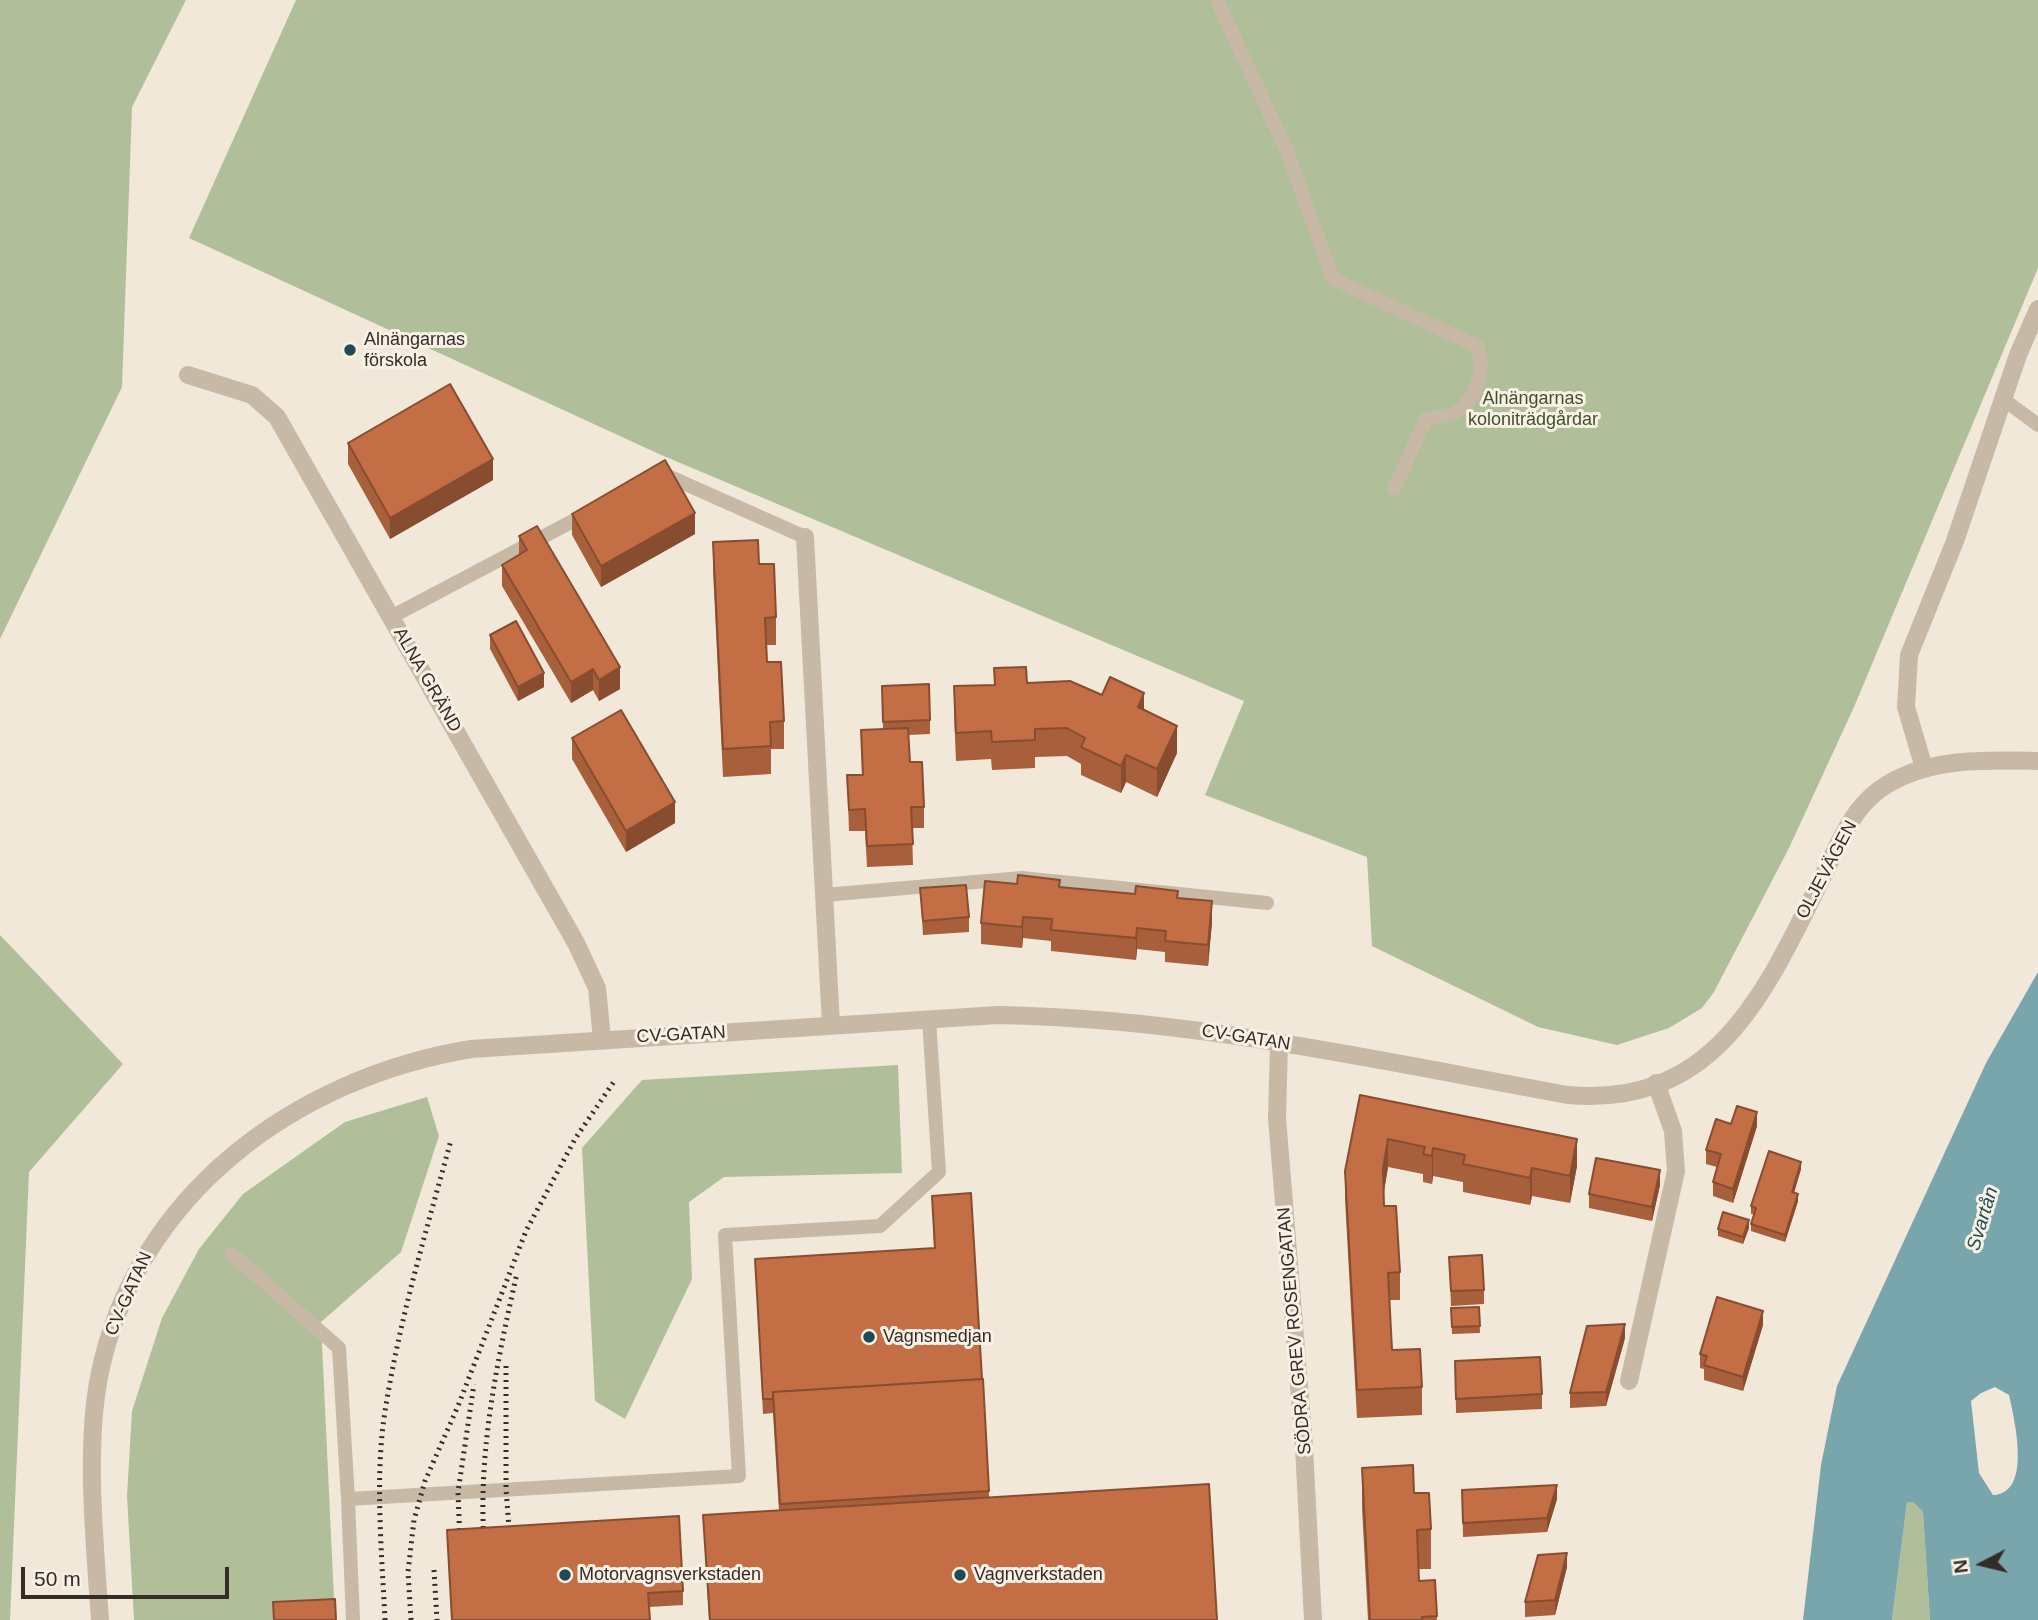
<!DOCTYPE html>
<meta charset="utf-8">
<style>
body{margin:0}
#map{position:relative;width:2038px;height:1620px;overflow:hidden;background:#f1e8da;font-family:Helvetica,sans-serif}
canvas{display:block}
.north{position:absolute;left:1947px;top:1529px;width:70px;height:70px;-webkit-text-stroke:5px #f9f1e6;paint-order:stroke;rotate:263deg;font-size:19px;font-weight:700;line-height:28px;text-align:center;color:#342c27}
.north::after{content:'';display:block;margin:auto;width:24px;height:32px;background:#342c27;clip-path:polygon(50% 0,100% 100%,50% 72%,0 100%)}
.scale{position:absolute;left:21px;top:1567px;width:208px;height:32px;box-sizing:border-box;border:4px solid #342c27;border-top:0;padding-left:9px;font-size:21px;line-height:24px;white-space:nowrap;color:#342c27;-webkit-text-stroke:5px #f9f1e6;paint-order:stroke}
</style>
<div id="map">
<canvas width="2038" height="1620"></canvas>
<div class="north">N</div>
<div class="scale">50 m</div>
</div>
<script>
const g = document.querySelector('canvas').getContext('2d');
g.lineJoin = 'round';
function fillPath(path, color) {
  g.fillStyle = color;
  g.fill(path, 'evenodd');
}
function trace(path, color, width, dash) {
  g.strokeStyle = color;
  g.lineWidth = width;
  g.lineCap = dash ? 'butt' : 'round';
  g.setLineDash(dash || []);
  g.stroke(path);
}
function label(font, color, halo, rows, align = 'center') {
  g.font = font + ' Helvetica,sans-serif';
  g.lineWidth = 6;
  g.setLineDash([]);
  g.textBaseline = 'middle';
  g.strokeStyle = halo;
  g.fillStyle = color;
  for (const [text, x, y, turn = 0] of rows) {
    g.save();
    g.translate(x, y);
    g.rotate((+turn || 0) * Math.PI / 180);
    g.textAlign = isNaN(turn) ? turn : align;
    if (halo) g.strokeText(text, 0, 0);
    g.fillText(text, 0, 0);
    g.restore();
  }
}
fillPath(new Path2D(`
 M 0,0 L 186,0 L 132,107 L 122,387 L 0,639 Z
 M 296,0 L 2038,0 L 2038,268 L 1854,707 L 1789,848 L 1714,992 L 1702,1008 L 1669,1028 L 1617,1045 L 1538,1027 L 1372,946 L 1367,857 L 1205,795 L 1244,701 L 659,454 L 189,238 Z
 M 0,935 L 123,1064 L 29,1172 L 10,1620 L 0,1620 Z
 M 898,1065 L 902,1173 L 724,1177 L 689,1202 L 692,1279 L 625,1419 L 595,1401 L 582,1148 L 642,1080 Z
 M 427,1097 L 439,1136 L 401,1252 L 321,1322 L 335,1620 L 134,1620 L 127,1496 L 132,1411 L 162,1318 L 199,1249 L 243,1194 L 345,1122 Z
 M 1907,1502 L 1914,1503 L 1923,1512 L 1930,1620 L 1892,1620 Z`), '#b0bf9a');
fillPath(new Path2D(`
 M 2038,972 L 2038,1620 L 1930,1620 L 1923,1512 L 1914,1503 L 1907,1502 L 1892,1620 L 1803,1620 L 1821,1465 L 1837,1386 L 1986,1063 ZM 1995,1387 L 2009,1395 C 2014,1418 2033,1494 1993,1495 L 1979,1473 L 1971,1401 L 1981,1393 Z`), '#79a6ad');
trace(new Path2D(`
 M 1217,0 L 1287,151 L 1333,279 L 1477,346 C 1486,367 1477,398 1458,411 C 1450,417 1435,417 1426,419 L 1394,489
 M 2003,399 L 2038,425
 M 661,473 L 805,537
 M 391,617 L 588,513
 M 824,895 L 1022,878 L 1267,903
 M 232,1254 L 339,1348 L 348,1499
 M 353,1620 L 348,1499 L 739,1476 L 725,1235 L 880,1226 L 939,1172 L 929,1019`), '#c8b8a6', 14);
trace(new Path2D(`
 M 188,375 L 252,395 L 277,417 L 576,943 L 597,988 L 602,1039
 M 805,537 L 831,1025
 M 1924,768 L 1906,707 L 1909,655 L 1955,541 L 2018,355 L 2038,309
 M 1279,1043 L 1277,1118 L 1304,1447 L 1313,1620
 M 1629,1381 L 1676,1171 L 1673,1131 L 1656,1083`), '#c8b8a6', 18);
trace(new Path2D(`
 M 100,1620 C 95,1545 85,1451 99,1377 C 135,1195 295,1078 471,1049 L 998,1015 C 1190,1018 1380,1061 1568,1095 C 1717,1108 1766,990 1822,878 C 1837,848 1850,811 1879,790 C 1924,757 1985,760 2038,761`), '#c8b8a6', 18);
trace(new Path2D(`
 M 506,1366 L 506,1489 L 510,1541
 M 484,1542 C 478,1451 497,1362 517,1273
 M 460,1544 L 458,1492 L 474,1384
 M 434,1570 L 437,1620
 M 385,1620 C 382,1557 375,1481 384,1418 C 398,1324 426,1232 451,1140
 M 411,1620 L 408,1572 L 414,1520 L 425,1481 L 458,1406 L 526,1231 L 575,1139 L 615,1080`), '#342c27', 5, [2, 5]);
fillPath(new Path2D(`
 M 348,443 L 493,480 L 390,539 L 348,464 Z
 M 572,514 L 695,534 L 601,587 L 572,535 Z
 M 519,536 L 620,689 L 599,701 L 593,690 L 571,703 L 502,586 L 502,565 L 519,555 Z
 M 713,542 L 759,564 L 776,617 L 776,645 L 766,645 L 767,662 L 784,721 L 784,749 L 771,749 L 771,774 L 723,777 L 713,570 Z
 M 490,635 L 544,687 L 518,701 L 490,649 Z
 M 994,668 L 1027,683 L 1102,695 L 1144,710 L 1177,753 L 1157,797 L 1126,782 L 1121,793 L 1081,775 L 1081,764 L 1067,756 L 1035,757 L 1035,768 L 992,770 L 991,759 L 956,761 L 954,714 L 954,686 L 994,685 Z
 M 882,686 L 930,720 L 930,734 L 908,735 L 910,762 L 924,807 L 924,828 L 912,828 L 913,865 L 867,867 L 865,831 L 849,831 L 847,775 L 862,775 L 861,730 L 883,729 Z
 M 572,738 L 675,823 L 626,852 L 572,759 Z
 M 1017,884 L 1178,898 L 1212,922 L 1208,966 L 1165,962 L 1165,952 L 1137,949 L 1136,960 L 1051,951 L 1051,941 L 1023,938 L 1022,948 L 981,944 L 981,923 Z
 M 920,888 L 969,917 L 969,932 L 923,935 Z
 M 1360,1095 L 1577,1166 L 1570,1203 L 1532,1196 L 1530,1205 L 1463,1192 L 1463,1182 L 1433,1176 L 1432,1184 L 1423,1182 L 1423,1174 L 1388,1167 L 1384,1192 L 1384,1206 L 1400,1272 L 1400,1300 L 1389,1300 L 1392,1350 L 1422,1387 L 1422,1415 L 1357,1418 L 1345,1199 L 1345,1171 Z
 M 1757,1126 L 1733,1203 L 1713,1196 L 1713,1182 L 1717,1167 L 1706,1164 L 1706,1150 Z
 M 1801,1169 L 1794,1193 L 1798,1201 L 1785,1242 L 1751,1231 L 1751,1224 L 1754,1214 L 1751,1214 L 1751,1206 Z
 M 1660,1185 L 1652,1221 L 1589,1208 L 1589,1194 Z
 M 932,1196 L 989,1491 L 989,1498 L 1217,1620 L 709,1620 L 703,1515 L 779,1511 L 773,1413 L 763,1414 L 755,1259 L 934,1248 Z
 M 1749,1228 L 1743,1244 L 1718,1236 L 1718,1229 Z
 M 1449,1257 L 1484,1290 L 1484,1304 L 1451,1306 Z
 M 1479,1307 L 1480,1333 L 1452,1334 L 1451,1308 Z
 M 1763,1325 L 1743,1391 L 1704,1380 L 1704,1369 L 1700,1368 L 1700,1354 Z
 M 1625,1338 L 1606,1406 L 1570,1408 L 1570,1393 Z
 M 1455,1361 L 1542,1394 L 1542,1409 L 1456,1413 Z
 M 1362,1468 L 1414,1493 L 1431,1529 L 1431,1569 L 1419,1569 L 1419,1581 L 1435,1580 L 1437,1620 L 1368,1620 L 1362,1508 Z
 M 1462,1490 L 1557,1499 L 1547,1532 L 1463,1537 Z
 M 447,1530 L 683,1591 L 683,1605 L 649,1607 L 650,1620 L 452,1620 Z
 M 1567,1567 L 1555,1615 L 1525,1617 L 1525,1602 Z`), '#a85f3b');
fillPath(new Path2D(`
 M 493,459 L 493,480 L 390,539 L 390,518 Z
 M 695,513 L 695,534 L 601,587 L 601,566 Z
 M 620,667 L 620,689 L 599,701 L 599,680 Z
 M 593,669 L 593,690 L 571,703 L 571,682 Z
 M 544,673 L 544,687 L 518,701 L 518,687 Z
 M 1144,693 L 1144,721 L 1138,707 Z
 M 1177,726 L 1177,753 L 1157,797 L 1157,769 Z
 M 1126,755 L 1126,782 L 1121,793 L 1121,766 Z
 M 675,802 L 675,823 L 626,852 L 626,831 Z
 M 1212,901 L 1212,922 L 1208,966 L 1208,945 Z
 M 1023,917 L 1023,938 L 1022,948 L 1022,927 Z
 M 1137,928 L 1137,949 L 1136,960 L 1136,938 Z
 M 1757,1112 L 1757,1126 L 1733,1203 L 1733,1189 Z
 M 1388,1139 L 1388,1167 L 1383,1197 L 1383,1169 Z
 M 1577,1139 L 1577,1166 L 1570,1203 L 1570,1176 Z
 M 1433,1148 L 1433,1176 L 1432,1184 L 1432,1156 Z
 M 1801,1162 L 1801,1169 L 1792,1199 L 1792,1192 Z
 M 1532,1168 L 1532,1196 L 1530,1205 L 1530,1178 Z
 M 1660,1170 L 1660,1185 L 1652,1221 L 1652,1207 Z
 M 1798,1194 L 1798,1201 L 1785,1242 L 1785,1235 Z
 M 1749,1220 L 1749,1228 L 1743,1244 L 1743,1237 Z
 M 1763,1311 L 1763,1325 L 1743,1391 L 1743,1377 Z
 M 1625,1324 L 1625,1338 L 1606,1406 L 1606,1392 Z
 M 1557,1485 L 1557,1499 L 1547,1532 L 1547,1518 Z
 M 1567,1553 L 1567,1567 L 1555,1615 L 1555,1600 Z`), '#884d30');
const building = new Path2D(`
 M 450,384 L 493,459 L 390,518 L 348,443 Z
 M 665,460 L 695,513 L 601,566 L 572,514 Z
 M 537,526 L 620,667 L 599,680 L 593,669 L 571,682 L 502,565 L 527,550 L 519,536 Z
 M 758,540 L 759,564 L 774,564 L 776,617 L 765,618 L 767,662 L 781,662 L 784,721 L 770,722 L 771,746 L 723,749 L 713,542 Z
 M 516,621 L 544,673 L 518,687 L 490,635 Z
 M 1026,667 L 1027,683 L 1070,681 L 1102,695 L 1110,677 L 1144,693 L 1138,707 L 1177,726 L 1157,769 L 1126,755 L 1121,766 L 1081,747 L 1085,738 L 1067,728 L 1035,729 L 1035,740 L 992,742 L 991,731 L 956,733 L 954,686 L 995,685 L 994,668 Z
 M 929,684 L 930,720 L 883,722 L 882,686 Z
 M 621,710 L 675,802 L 626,831 L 572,738 Z
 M 908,728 L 910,762 L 922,762 L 924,807 L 911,807 L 913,844 L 867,846 L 865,809 L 849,810 L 847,775 L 863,775 L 861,730 Z
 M 1018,875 L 1060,880 L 1059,887 L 1135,894 L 1136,886 L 1178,891 L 1177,898 L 1212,901 L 1208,945 L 1165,941 L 1166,931 L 1137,928 L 1136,938 L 1051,930 L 1052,919 L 1023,917 L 1022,927 L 981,923 L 985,881 L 1017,884 Z
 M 966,885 L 969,917 L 923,921 L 920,888 Z
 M 1360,1095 L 1577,1139 L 1570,1176 L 1532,1168 L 1530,1178 L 1463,1164 L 1465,1155 L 1433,1148 L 1432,1156 L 1423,1154 L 1425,1147 L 1388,1139 L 1383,1169 L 1384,1206 L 1396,1206 L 1400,1272 L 1388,1273 L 1392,1350 L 1420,1349 L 1422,1387 L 1357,1390 L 1345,1171 Z
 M 1737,1106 L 1757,1112 L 1733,1189 L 1713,1182 L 1721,1154 L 1706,1150 L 1716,1119 L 1731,1124 Z
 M 1769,1151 L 1801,1162 L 1792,1192 L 1798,1194 L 1785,1235 L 1751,1224 L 1756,1208 L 1751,1206 Z
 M 1596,1158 L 1660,1170 L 1652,1207 L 1589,1194 Z
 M 971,1193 L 982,1379 L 773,1392 L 773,1399 L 763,1399 L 755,1259 L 935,1248 L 932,1196 Z
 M 1723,1212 L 1749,1220 L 1743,1237 L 1718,1229 Z
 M 1482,1255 L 1484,1290 L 1451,1291 L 1449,1257 Z
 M 1717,1297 L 1763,1311 L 1743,1377 L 1704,1365 L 1707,1356 L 1700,1354 Z
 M 1479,1307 L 1480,1326 L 1452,1327 L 1451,1308 Z
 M 1625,1324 L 1606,1392 L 1570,1393 L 1587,1326 Z
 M 1540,1357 L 1542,1394 L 1456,1399 L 1455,1361 Z
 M 983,1379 L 989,1491 L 780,1504 L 773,1392 Z
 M 1413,1465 L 1414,1493 L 1429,1493 L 1431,1529 L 1417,1530 L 1419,1581 L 1435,1580 L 1437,1616 L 1422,1617 L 1422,1620 L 1370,1620 L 1362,1468 Z
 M 1209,1484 L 1217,1620 L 710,1620 L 703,1515 Z
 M 1557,1485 L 1547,1518 L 1463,1523 L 1462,1490 Z
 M 679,1516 L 683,1591 L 648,1593 L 650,1620 L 452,1620 L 447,1530 Z
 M 1567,1553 L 1555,1600 L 1525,1602 L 1538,1555 Z
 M 335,1599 L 336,1620 L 274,1620 L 273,1602 Z`);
fillPath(building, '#c36e45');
trace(building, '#884d30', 2);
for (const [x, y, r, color] of [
 [350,350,7,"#1e4c55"],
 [869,1337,7,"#1e4c55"],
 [565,1575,7,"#1e4c55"],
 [960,1575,7,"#1e4c55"]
]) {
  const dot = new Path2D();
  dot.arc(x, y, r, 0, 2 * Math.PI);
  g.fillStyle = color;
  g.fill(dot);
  trace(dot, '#f9f1e6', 2.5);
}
label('18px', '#342c27', '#f9f1e6', [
 ["Alnängarnas",364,340],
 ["förskola",364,361],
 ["Vagnsmedjan",883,1337],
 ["Motorvagnsverkstaden",579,1575],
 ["Vagnverkstaden",974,1575]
], 'left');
label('18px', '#41522b', '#f9f1e6', [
 ["Alnängarnas",1533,399],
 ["koloniträdgårdar",1533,420]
]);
label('18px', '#342c27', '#f9f1e6', [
 ["ALNA GRÄND",427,680,60],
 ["OLJEVÄGEN",1827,870,-62],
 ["CV-GATAN",681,1035,-3],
 ["CV-GATAN",1246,1038,9],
 ["CV-GATAN",129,1294,-66],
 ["SÖDRA GREV ROSENGATAN",1295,1331,-95]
]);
label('italic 19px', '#1e4c55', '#f9f1e6', [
 ["Svartån",1983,1219,-73]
]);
</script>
